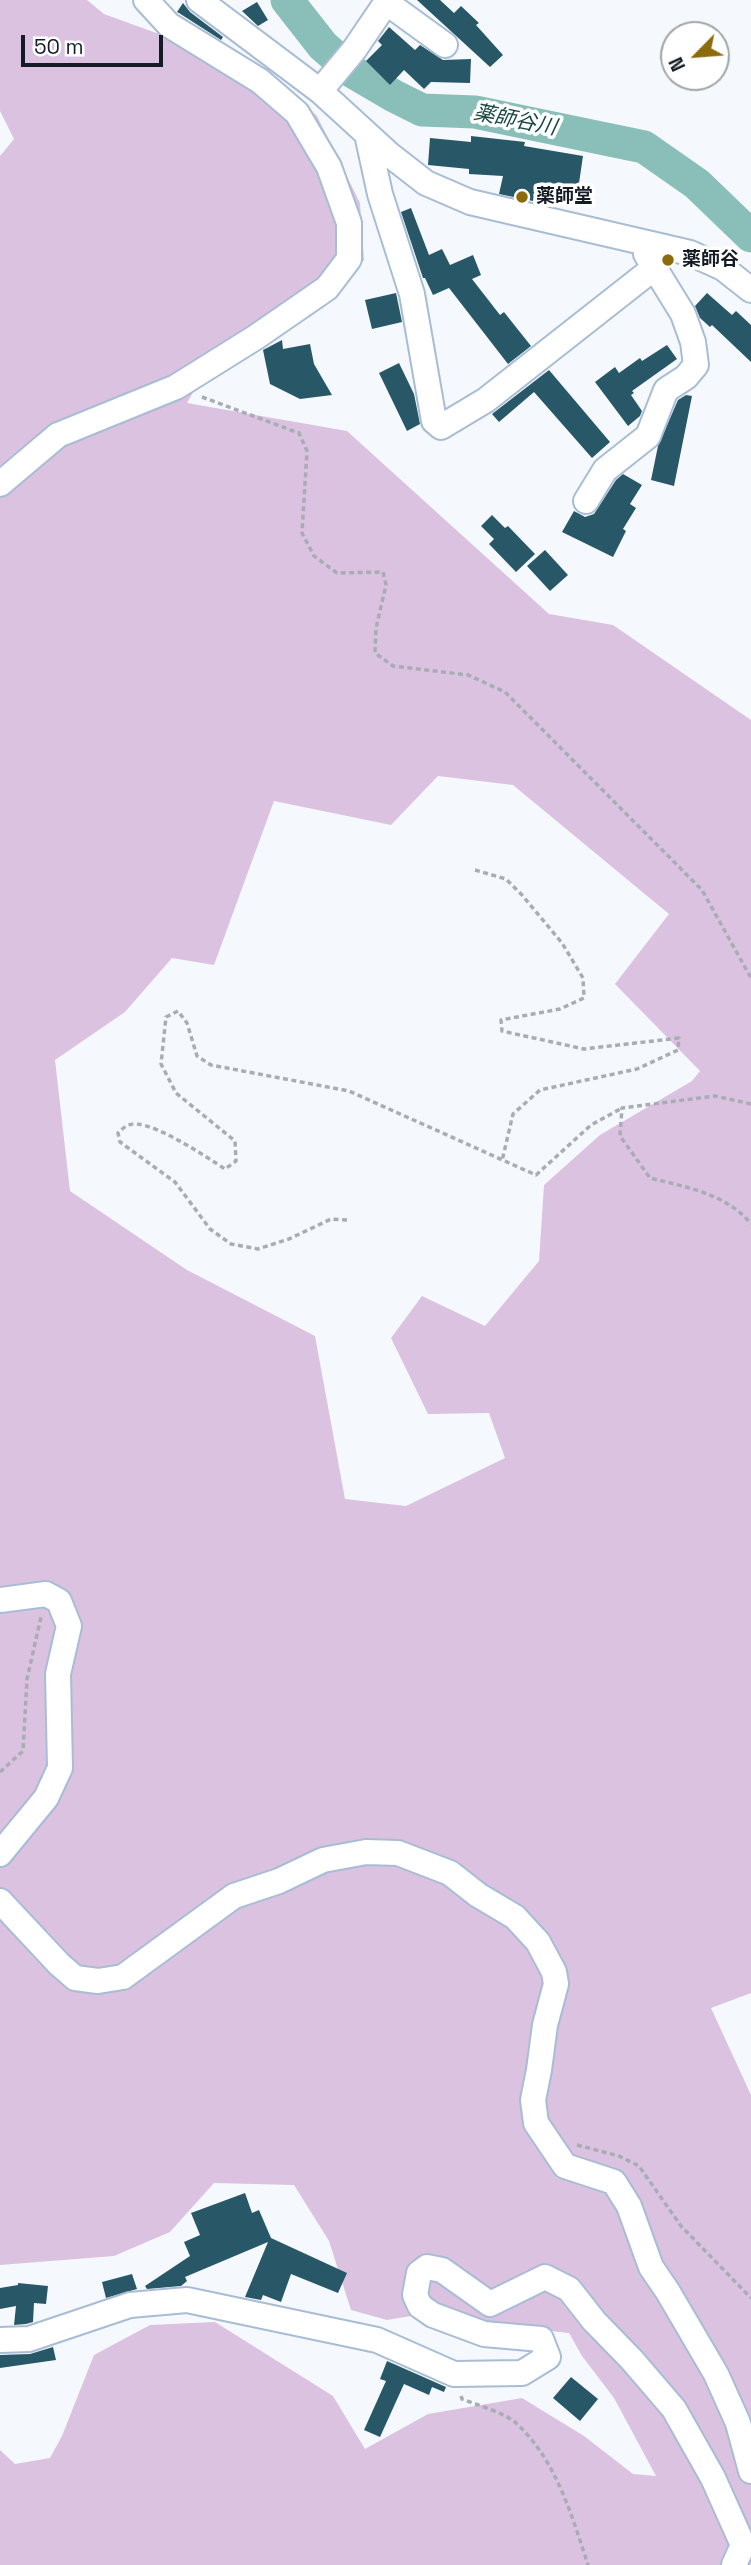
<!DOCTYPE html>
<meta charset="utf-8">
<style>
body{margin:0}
#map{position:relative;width:751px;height:2565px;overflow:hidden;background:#f5f9fe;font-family:"Space Grotesk",sans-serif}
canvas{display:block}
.north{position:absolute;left:660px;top:21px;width:70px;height:70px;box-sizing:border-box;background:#fff;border:2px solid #a1a4a8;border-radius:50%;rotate:245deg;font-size:19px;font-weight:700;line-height:28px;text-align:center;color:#151c25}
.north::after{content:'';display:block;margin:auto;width:24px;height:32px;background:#8c6b0c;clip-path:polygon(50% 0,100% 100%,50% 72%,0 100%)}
.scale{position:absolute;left:21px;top:35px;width:142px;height:32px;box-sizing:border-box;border:4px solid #151c25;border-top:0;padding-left:9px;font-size:21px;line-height:24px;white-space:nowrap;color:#151c25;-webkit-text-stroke:5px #fff;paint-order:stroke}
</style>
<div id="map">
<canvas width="751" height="2565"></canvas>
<div class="north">N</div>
<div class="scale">50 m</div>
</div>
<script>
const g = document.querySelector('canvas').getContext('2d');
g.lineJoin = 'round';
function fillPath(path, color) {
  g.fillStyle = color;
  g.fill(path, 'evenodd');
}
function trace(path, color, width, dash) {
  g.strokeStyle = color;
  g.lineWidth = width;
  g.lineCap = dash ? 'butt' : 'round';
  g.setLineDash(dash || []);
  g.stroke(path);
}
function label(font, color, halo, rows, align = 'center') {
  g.font = font + ' "Space Grotesk","Noto Sans JP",sans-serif';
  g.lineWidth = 7;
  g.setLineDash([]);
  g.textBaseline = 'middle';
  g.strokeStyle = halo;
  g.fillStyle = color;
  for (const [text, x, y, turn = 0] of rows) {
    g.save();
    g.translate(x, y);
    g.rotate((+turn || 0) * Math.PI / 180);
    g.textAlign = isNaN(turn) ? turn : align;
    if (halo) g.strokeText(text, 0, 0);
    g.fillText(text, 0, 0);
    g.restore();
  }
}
fillPath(new Path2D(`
 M 0,0 L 87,0 L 104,14 L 275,76 L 317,116 L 360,203 L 364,260 L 333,296 L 217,350 L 187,403 L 347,431 L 549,614 L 613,625 L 751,720 L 751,1993 L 711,2008 L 751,2095 L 751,2565 L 0,2565 L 0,2450 L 15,2464 L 50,2458 L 62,2436 L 94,2355 L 150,2325 L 215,2322 L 333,2396 L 365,2449 L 428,2414 L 522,2398 L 584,2436 L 633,2474 L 656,2476 L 614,2398 L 582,2356 L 569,2333 L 411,2316 L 387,2320 L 351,2310 L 329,2241 L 294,2185 L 214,2183 L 170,2232 L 114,2256 L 0,2265 L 0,156 L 14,139 L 0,111 ZM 438,776 L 513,785 L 669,914 L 615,984 L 700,1071 L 692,1081 L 600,1135 L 544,1185 L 539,1261 L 485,1326 L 422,1296 L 391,1338 L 428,1414 L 489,1413 L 505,1458 L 406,1506 L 345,1499 L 315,1336 L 187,1270 L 70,1191 L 55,1060 L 125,1012 L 172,958 L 214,965 L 274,801 L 391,825 Z`), '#dbc2e0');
trace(new Path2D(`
 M 287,0 L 323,46 L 353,72 L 394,96 L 422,110 L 475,112 L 644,147 L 697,184 L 751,236`), '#89bfb8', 33);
fillPath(new Path2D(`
 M 417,0 L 440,0 L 454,13 L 461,6 L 479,23 L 476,25 L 503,55 L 490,67 Z
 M 257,2 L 268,20 L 258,26 L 242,11 Z
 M 183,3 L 190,12 L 223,37 L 221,40 L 179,13 L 177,12 Z
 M 389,27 L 415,50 L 420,45 L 443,60 L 471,59 L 470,83 L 431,82 L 424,89 L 404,70 L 390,85 L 366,61 L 382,45 L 378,41 Z
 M 471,136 L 525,142 L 524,146 L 583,156 L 578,190 L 537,183 L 533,201 L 499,194 L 503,176 L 469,174 L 469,169 L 428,165 L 430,138 L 471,142 Z
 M 411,208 L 429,255 L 442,249 L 450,265 L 473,255 L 481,275 L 472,279 L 500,315 L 504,312 L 531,346 L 508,364 L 449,288 L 433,295 L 425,278 L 423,278 L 401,212 Z
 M 396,293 L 402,322 L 372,329 L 365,300 Z
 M 707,293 L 732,315 L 736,311 L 751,325 L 751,362 L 712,325 L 710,327 L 700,318 L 695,306 Z
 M 282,340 L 283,349 L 310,344 L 314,364 L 332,395 L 300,399 L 270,384 L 263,350 Z
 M 667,345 L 677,359 L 632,391 L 634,393 L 631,395 L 642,411 L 640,416 L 628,426 L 595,382 L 615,367 L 619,373 L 640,358 L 642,361 Z
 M 399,363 L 414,394 L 420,424 L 407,431 L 379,373 Z
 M 549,370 L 610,442 L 592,458 L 534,392 L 499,422 L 492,414 Z
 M 686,395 L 692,396 L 674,486 L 651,480 L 658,446 L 678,400 Z
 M 623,474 L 642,485 L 630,504 L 636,508 L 623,529 L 626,531 L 613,557 L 562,532 L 574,511 L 585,517 L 594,514 L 616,480 Z
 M 492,515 L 505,528 L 508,526 L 535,554 L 516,572 L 489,544 L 494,539 L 481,526 Z
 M 545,550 L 568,575 L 550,591 L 527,566 Z
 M 245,2193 L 252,2213 L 259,2210 L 271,2238 L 347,2273 L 338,2293 L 291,2274 L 281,2302 L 263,2295 L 261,2300 L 245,2297 L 268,2242 L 185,2277 L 187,2281 L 181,2286 L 147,2289 L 145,2286 L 190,2256 L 184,2242 L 200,2235 L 191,2213 Z
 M 132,2274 L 137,2289 L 106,2298 L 102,2282 Z
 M 18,2283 L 48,2286 L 46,2304 L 34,2303 L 33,2322 L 26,2324 L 14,2325 L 16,2306 L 0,2309 L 0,2288 L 18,2285 Z
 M 53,2347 L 56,2360 L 0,2368 L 0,2355 L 30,2354 Z
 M 387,2361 L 446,2387 L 444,2392 L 432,2387 L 429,2395 L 404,2384 L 380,2437 L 364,2430 L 386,2381 L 380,2379 Z
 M 571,2377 L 598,2399 L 580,2421 L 553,2398 Z`), '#285867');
const minor = new Path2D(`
 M 199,0 L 320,91 L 390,155 L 426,183 L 470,202 L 690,253 L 723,268 L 751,290
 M 387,3 L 445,45
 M 320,91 L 354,50 L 388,0
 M 367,134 L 380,194 L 412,294 L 434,421 L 441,427 L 486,400 L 654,268
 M 0,484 L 58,435 L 176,387 L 256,337 L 327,288 L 349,259 L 349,223 L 329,167 L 297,113 L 260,81 L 169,25 L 146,0
 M 586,501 L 605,470 L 648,436 L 666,390 L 686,377 L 696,365 L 693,342 L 683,314 L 646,254
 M 0,1600 L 46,1594 L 59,1601 L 69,1626 L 58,1674 L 60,1768 L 46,1798 L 0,1854
 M 0,1901 L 59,1964 L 75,1978 L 98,1981 L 123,1977 L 234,1896 L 279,1881 L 323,1860 L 366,1852 L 398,1853 L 450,1873 L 478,1895 L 515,1917 L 538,1942 L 554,1972 L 556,1984 L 545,2025 L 539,2070 L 533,2100 L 536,2123 L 565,2166 L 614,2182 L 629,2206 L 651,2267 L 668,2292 L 716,2374 L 738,2423 L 751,2471
 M 0,2340 L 29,2339 L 130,2305 L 187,2300 L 377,2340 L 454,2374 L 522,2373 L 548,2357 L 541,2339 L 484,2334 L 433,2315 L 420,2306 L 415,2295 L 419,2273 L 427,2267 L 442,2270 L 490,2304 L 545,2277 L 569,2289 L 594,2321 L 632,2360 L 674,2409 L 713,2478 L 743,2545 L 734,2565`);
trace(minor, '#a8bdd5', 28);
trace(new Path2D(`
 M 202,397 L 299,433 L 307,451 L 302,533 L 314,556 L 337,573 L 383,572 L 386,585 L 376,628 L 375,653 L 393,666 L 468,675 L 505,692 L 702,890 L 751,978
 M 475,870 L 506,879 L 522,895 L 562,943 L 583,978 L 584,998 L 560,1009 L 501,1020 L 502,1031 L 584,1049 L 679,1038 L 678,1050 L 637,1069 L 540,1090 L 513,1114 L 502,1161
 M 751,1104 L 715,1096 L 622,1108 L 620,1136 L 650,1178 C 686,1187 727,1194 751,1224
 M 347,1220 L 331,1219 L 289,1239 L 258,1249 L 231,1244 L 210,1229 L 175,1182 L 120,1142 L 118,1133 C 124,1127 129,1123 137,1124 C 160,1126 205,1156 225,1169 L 236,1161 L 235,1141 L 176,1093 L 161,1064 L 166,1017 L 178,1011 L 187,1023 L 197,1056 L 211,1065 L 349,1091 L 536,1175 L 591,1125 L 622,1108
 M 0,1772 L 23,1751 L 27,1679 L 41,1617
 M 577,2145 L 619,2156 L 639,2166 L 681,2226 L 751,2298
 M 461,2396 L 462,2399 C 477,2405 506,2413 517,2424 C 556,2460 572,2516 588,2565`), '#a8adb4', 3.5, [5, 3.5]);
trace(minor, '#fff', 24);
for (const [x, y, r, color] of [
 [522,197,7,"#8c6b0c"],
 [668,260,7,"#8c6b0c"]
]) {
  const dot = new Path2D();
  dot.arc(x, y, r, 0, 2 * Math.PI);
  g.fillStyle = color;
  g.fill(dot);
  trace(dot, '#fff', 2.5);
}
label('bold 19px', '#151c25', '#fff', [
 ["薬師堂",536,197],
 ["薬師谷",682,260]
], 'left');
label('italic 21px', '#174843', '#fff', [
 ["薬師谷川",515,121,11]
]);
</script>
